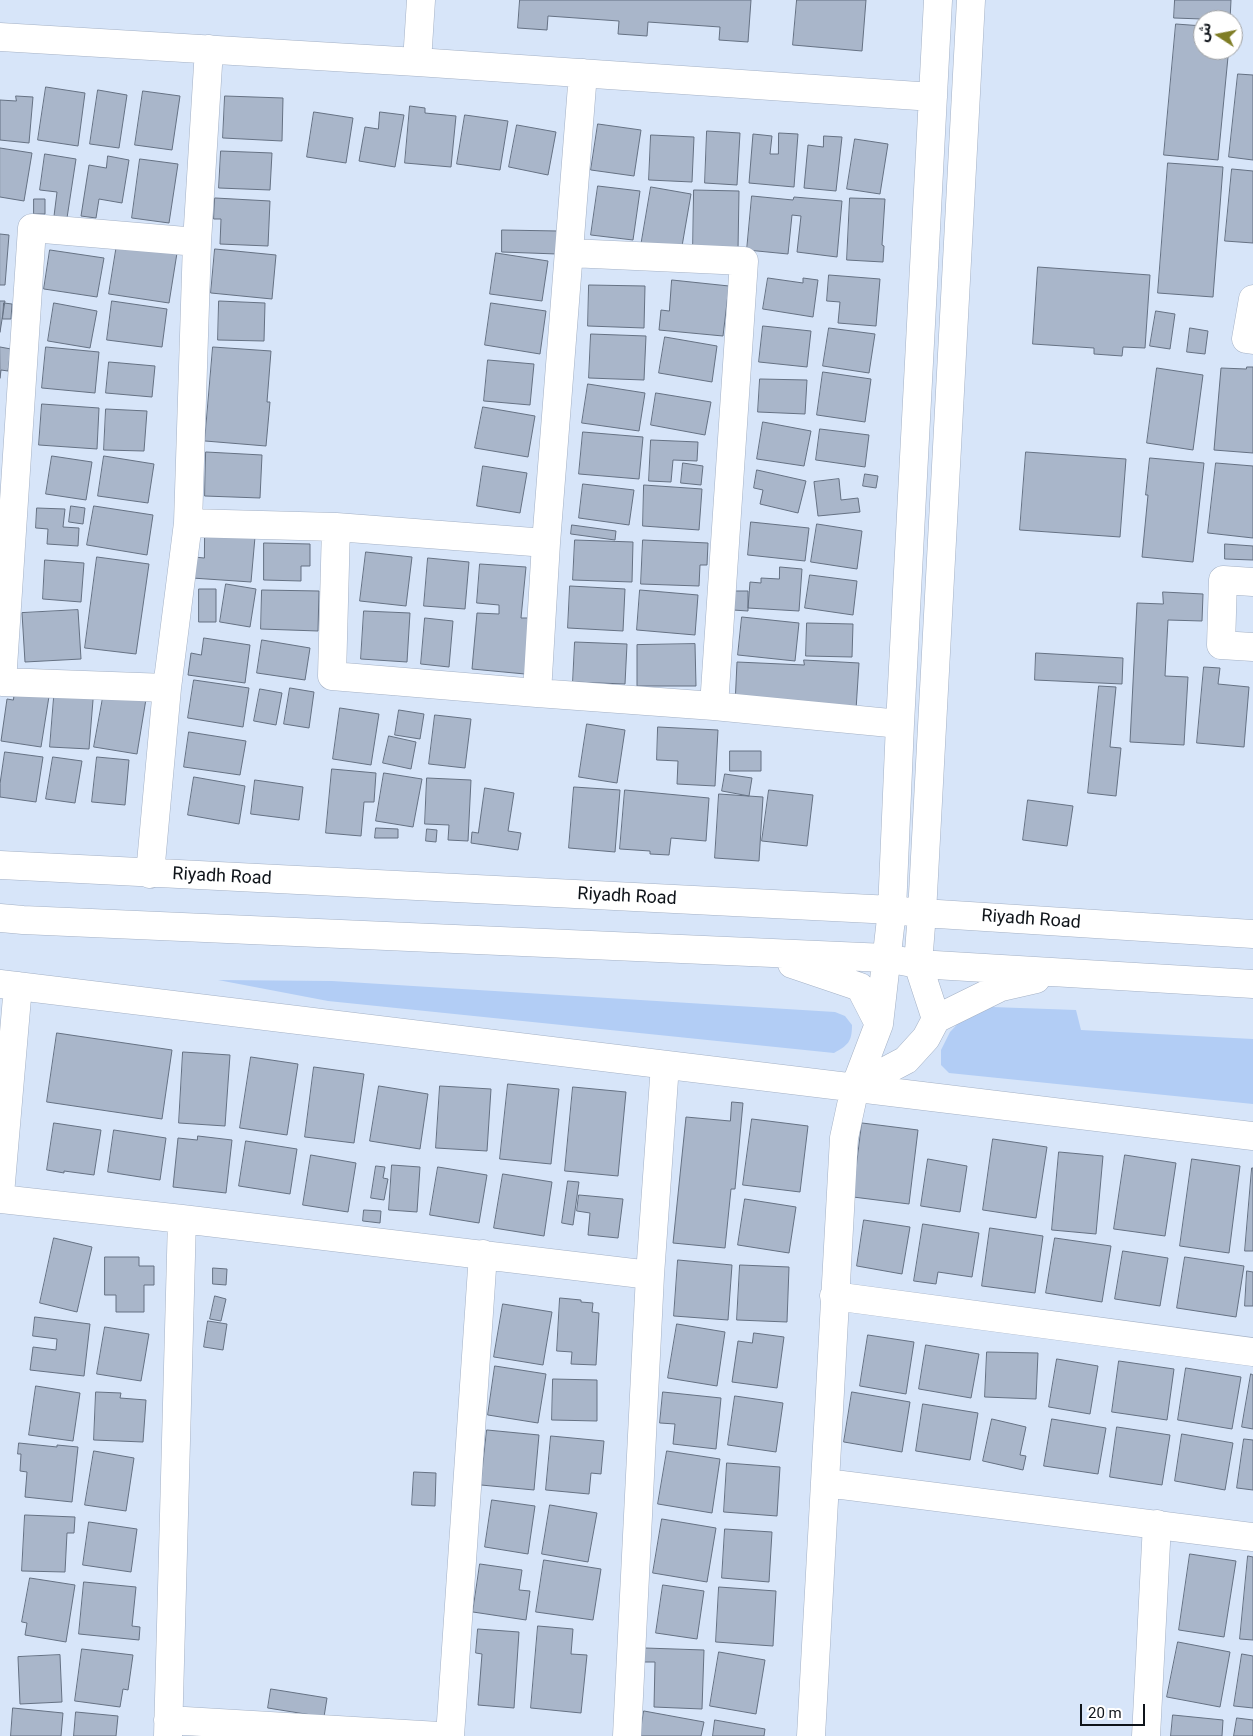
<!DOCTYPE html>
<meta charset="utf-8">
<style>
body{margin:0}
#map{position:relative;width:1253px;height:1736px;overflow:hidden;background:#d7e5f9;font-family:Roboto,"Noto Sans Arabic",sans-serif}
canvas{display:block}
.north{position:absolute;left:1193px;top:10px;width:50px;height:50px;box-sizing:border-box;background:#fff;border:1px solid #9fa1a3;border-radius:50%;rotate:281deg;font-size:14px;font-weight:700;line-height:20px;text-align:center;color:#0f141a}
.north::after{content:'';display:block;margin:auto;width:18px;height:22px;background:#7f7d25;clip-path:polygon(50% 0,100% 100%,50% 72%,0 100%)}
.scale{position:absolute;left:1080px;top:1704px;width:65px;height:22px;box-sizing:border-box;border:2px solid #0f141a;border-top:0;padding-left:6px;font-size:15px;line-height:18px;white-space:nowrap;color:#0f141a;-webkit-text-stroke:4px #fff;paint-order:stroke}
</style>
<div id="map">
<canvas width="1253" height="1736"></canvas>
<div class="north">ش</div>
<div class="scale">20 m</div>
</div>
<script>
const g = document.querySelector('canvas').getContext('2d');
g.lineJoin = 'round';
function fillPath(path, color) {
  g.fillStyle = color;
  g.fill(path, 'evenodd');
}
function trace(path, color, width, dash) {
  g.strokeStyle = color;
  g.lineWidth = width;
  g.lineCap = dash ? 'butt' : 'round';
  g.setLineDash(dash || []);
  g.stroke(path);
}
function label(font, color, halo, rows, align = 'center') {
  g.font = font + ' Roboto,sans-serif';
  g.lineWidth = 5;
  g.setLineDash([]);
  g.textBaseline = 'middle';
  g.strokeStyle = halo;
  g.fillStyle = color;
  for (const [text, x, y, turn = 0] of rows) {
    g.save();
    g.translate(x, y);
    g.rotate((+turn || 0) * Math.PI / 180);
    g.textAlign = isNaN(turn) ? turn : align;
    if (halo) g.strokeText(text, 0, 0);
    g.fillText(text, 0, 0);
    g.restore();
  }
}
fillPath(new Path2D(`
 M 218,980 L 332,981 L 835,1012 L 845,1016 L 852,1025 C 852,1042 848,1045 834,1053 L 328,1001 Z
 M 992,1007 L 1076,1010 L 1081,1030 L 1253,1039 L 1253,1104 L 949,1073 L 941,1065 L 941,1050 L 950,1032 L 965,1016 Z`), '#b2cdf5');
const building = new Path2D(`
 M 520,0 L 751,0 L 748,42 L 719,40 L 720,27 L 648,22 L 647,36 L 618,34 L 619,21 L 548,16 L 547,30 L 518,28 Z
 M 797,0 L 866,0 L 862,51 L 793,45 Z
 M 1175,0 L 1231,0 L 1230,20 L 1174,18 Z
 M 1176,24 L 1203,26 L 1203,50 L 1207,50 L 1206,55 L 1228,57 L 1218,160 L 1164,155 Z
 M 1238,74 L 1253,75 L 1253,160 L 1229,157 Z
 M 46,87 L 85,93 L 78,146 L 38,140 Z
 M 98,90 L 127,95 L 119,148 L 90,144 Z
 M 143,91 L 180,96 L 172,150 L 135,145 Z
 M 16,96 L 33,97 L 29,143 L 0,140 L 0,100 L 16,101 Z
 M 225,96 L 283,98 L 282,141 L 223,138 Z
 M 410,106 L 425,108 L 425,113 L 456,116 L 451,167 L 405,163 Z
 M 314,112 L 353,118 L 346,163 L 307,157 Z
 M 380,112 L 404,115 L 395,167 L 359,161 L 365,127 L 378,129 Z
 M 465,115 L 508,121 L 500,170 L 457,164 Z
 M 598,124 L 641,130 L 634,176 L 591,170 Z
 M 517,125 L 556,132 L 548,175 L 509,167 Z
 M 707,131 L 740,133 L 737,185 L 705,183 Z
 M 779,133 L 798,134 L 794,187 L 749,183 L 753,134 L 772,136 L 770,154 L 778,154 Z
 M 651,135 L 694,137 L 692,182 L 649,180 Z
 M 824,136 L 842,137 L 836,191 L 804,188 L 808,145 L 823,147 Z
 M 855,139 L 888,144 L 880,194 L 847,189 Z
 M 0,148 L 32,153 L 24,201 L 0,197 Z
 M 221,151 L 272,153 L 270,190 L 219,188 Z
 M 45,154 L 76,159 L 67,218 L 54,216 L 57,192 L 40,190 Z
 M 108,156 L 129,160 L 122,203 L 99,199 L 96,218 L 81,216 L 89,165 L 106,168 Z
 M 140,159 L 178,164 L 169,223 L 132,218 Z
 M 1168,163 L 1223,167 L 1213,297 L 1158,293 Z
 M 1232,169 L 1253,171 L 1253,243 L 1225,241 Z
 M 598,186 L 640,191 L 633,240 L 591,235 Z
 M 651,187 L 691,194 L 681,252 L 641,246 Z
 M 694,190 L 739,191 L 738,250 L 693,250 Z
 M 752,196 L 793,200 L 794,197 L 842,201 L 837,257 L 797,252 L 801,216 L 792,215 L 788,254 L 747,250 Z
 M 215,198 L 270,201 L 268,246 L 220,244 L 221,219 L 214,219 Z
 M 850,198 L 885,199 L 882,245 L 884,246 L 883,262 L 847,260 Z
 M 34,199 L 45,199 L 45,214 L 34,214 Z
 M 502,230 L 558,231 L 557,254 L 502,252 Z
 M 0,234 L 9,235 L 5,285 L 0,285 Z
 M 117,244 L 177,253 L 169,303 L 109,294 Z
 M 215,249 L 276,255 L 272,299 L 211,293 Z
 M 50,250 L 104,258 L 97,297 L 44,289 Z
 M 496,253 L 548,261 L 542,301 L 490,294 Z
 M 1038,267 L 1150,275 L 1145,348 L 1123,347 L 1122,356 L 1094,354 L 1094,348 L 1033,344 Z
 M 829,275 L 880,279 L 876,326 L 838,323 L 840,302 L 827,301 Z
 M 768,278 L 803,283 L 803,278 L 818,280 L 813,317 L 763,309 Z
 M 672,280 L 729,286 L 723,336 L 659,330 L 661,310 L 669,311 Z
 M 589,285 L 645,286 L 644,328 L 588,326 Z
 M 0,301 L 5,301 L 0,332 Z
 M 112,301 L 167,309 L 162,347 L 107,340 Z
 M 219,301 L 265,303 L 264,341 L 218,340 Z
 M 4,303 L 12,304 L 11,319 L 3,319 Z
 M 54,303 L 97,311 L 90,348 L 48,341 Z
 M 491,303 L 546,311 L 540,354 L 485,345 Z
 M 1156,311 L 1175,314 L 1170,349 L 1150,346 Z
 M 763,326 L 811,331 L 807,367 L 759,362 Z
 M 829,328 L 875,334 L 869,373 L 823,366 Z
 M 1190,328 L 1208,331 L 1205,354 L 1187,352 Z
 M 591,334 L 646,336 L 644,380 L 589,378 Z
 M 665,337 L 717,346 L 712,382 L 659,373 Z
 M 0,347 L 11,349 L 8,371 L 1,370 L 0,378 Z
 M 46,347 L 99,352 L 95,393 L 42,388 Z
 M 213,347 L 271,351 L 267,402 L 270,402 L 266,446 L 205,441 Z
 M 488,360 L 534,364 L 530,405 L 484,401 Z
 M 109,362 L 155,366 L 152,397 L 106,393 Z
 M 1247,367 L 1253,367 L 1253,453 L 1214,450 L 1221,368 L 1246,369 Z
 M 1157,368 L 1203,375 L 1193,450 L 1147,443 Z
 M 823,372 L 871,379 L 865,422 L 817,415 Z
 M 760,379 L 807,380 L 805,414 L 758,412 Z
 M 588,384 L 645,393 L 639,431 L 582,423 Z
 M 656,393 L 711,402 L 705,435 L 651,425 Z
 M 42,404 L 99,408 L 97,449 L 39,445 Z
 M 483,407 L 535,416 L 528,457 L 475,448 Z
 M 106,409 L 147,411 L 144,451 L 104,450 Z
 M 763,422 L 811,431 L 804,466 L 757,459 Z
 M 820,429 L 869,435 L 865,467 L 816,460 Z
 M 583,432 L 643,437 L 639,479 L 579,474 Z
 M 651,440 L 698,442 L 697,461 L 673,460 L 671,482 L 649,481 Z
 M 206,452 L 262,455 L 260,498 L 205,496 Z
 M 1026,452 L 1126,459 L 1120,537 L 1020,530 Z
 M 52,456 L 92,462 L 86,500 L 46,494 Z
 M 104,456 L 154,464 L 148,503 L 98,496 Z
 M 1150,458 L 1204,463 L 1193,562 L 1142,557 L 1148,495 L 1146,495 Z
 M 683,463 L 703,466 L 701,485 L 681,483 Z
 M 1216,463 L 1253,466 L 1253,538 L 1208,533 Z
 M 483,466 L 527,473 L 520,513 L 477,506 Z
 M 757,470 L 806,481 L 798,513 L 760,504 L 763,490 L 754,488 Z
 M 865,474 L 878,476 L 876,488 L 863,486 Z
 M 839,479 L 841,500 L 858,498 L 860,512 L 818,516 L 814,482 Z
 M 583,484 L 634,490 L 629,525 L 579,518 Z
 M 644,485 L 702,489 L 699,530 L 643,526 Z
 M 71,506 L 85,508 L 83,524 L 69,522 Z
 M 94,506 L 153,515 L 147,555 L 87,545 Z
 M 37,508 L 65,509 L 63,527 L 79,528 L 78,546 L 47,544 L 48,529 L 36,528 Z
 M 751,522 L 809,528 L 805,561 L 748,555 Z
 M 817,524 L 862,531 L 857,569 L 811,562 Z
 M 572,525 L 616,531 L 615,540 L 571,534 Z
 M 205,533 L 255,537 L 251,582 L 192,578 L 194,557 L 204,558 Z
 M 575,540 L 633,542 L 632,582 L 573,580 Z
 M 643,540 L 708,543 L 707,565 L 700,565 L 699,586 L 641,584 Z
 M 264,543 L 310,544 L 310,566 L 301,566 L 301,581 L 264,580 Z
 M 1225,544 L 1253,546 L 1253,560 L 1225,559 Z
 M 366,552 L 412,557 L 406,606 L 360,601 Z
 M 97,557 L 149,564 L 136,654 L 85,648 Z
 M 428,558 L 469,562 L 465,609 L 424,606 Z
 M 45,560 L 84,563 L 81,602 L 43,599 Z
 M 480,564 L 526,567 L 521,618 L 529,618 L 525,674 L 472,669 L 477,613 L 499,614 L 499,605 L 477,603 Z
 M 780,567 L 802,569 L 799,611 L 748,608 L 750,582 L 761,583 L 761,578 L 779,579 Z
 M 810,575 L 857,581 L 853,615 L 805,608 Z
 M 226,584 L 256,589 L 250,627 L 220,622 Z
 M 570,586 L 625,589 L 623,631 L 568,628 Z
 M 199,589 L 216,589 L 216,622 L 199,622 Z
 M 262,590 L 319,591 L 318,631 L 261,629 Z
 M 640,590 L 698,595 L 695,635 L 637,630 Z
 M 734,591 L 748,591 L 748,611 L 733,610 Z
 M 1163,592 L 1203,594 L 1202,621 L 1168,620 L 1165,676 L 1188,677 L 1184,745 L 1130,742 L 1137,603 L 1163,604 Z
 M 78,610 L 81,659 L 25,662 L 22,613 Z
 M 364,611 L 410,613 L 407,662 L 361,659 Z
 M 742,617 L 799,623 L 795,661 L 738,655 Z
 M 425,618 L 453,621 L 449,667 L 421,664 Z
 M 807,623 L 853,624 L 852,657 L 806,656 Z
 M 204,638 L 250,645 L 245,683 L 188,675 L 191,653 L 201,655 Z
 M 262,640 L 310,648 L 305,680 L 257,673 Z
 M 575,642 L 627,644 L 625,684 L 573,682 Z
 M 695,644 L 696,686 L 637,686 L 637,645 Z
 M 1036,653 L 1123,658 L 1122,684 L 1035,680 Z
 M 804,660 L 859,663 L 856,710 L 735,705 L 737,662 L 804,665 Z
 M 1204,667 L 1220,668 L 1218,684 L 1249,687 L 1244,747 L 1197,743 Z
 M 194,680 L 249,688 L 243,727 L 188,718 Z
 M 16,685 L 50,690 L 41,747 L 1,741 L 7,699 L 13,700 Z
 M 55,685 L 94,688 L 89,749 L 50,747 Z
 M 1099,686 L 1116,687 L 1110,747 L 1121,748 L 1116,796 L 1088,793 Z
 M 290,688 L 314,692 L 309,728 L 284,724 Z
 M 260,689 L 282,693 L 276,725 L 254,721 Z
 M 104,692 L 146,699 L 137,754 L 94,747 Z
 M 340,708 L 379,714 L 371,765 L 333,759 Z
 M 399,710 L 424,714 L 420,739 L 395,735 Z
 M 435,715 L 471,719 L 465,768 L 429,764 Z
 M 587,724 L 625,730 L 617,783 L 579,777 Z
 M 658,727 L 718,730 L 715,786 L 677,784 L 678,761 L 657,760 Z
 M 189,732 L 246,741 L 240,775 L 184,767 Z
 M 389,736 L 416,742 L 411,769 L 383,763 Z
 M 730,751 L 761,751 L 761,771 L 730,771 Z
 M 5,752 L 43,757 L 36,802 L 0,797 L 0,784 Z
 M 53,757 L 82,761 L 75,803 L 46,799 Z
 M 97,757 L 129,760 L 125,805 L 92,802 Z
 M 332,769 L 376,773 L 374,802 L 364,802 L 361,836 L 326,833 Z
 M 384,773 L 422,779 L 413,827 L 376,821 Z
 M 725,774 L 752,778 L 749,796 L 722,791 Z
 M 194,777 L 245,786 L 239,824 L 188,815 Z
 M 427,778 L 471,780 L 468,841 L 448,840 L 449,825 L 425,824 Z
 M 255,780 L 303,787 L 299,820 L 251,814 Z
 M 574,787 L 620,790 L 615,852 L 569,848 Z
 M 485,788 L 514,793 L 508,831 L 521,833 L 518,850 L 471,843 L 472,832 L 478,833 Z
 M 625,790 L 709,798 L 706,841 L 671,838 L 669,855 L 650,854 L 650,851 L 620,849 Z
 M 769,790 L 813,795 L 807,846 L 762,841 Z
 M 719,794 L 763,797 L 759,861 L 715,858 Z
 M 1028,800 L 1073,806 L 1067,846 L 1023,840 Z
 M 376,828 L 398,829 L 398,838 L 375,838 Z
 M 427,829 L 437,830 L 436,842 L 426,841 Z
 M 57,1033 L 172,1050 L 162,1119 L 47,1102 Z
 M 183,1052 L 230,1055 L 225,1126 L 179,1123 Z
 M 251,1057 L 298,1064 L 287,1135 L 240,1128 Z
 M 314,1067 L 364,1074 L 354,1143 L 305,1137 Z
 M 508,1084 L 559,1089 L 551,1164 L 500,1159 Z
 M 379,1086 L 428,1094 L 420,1149 L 370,1141 Z
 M 440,1086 L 491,1089 L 487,1151 L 436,1148 Z
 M 573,1087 L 626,1092 L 618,1176 L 565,1171 Z
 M 732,1102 L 743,1103 L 735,1189 L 731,1189 L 725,1248 L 673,1243 L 686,1117 L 730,1121 Z
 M 752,1119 L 808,1126 L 800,1192 L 743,1185 Z
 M 54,1123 L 101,1130 L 94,1175 L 64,1171 L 64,1173 L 47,1170 Z
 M 862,1123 L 918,1130 L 909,1204 L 853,1197 Z
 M 114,1130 L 166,1138 L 160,1180 L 108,1172 Z
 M 198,1136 L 232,1140 L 226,1193 L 173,1187 L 178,1138 L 197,1140 Z
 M 993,1139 L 1047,1147 L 1036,1218 L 983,1210 Z
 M 246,1141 L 297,1149 L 290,1194 L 239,1186 Z
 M 1059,1152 L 1103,1156 L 1096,1234 L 1052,1230 Z
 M 311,1155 L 356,1163 L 348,1212 L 303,1205 Z
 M 1125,1155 L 1176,1163 L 1165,1236 L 1114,1229 Z
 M 928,1159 L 967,1166 L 960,1212 L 921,1206 Z
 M 1192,1159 L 1240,1166 L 1229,1253 L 1180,1246 Z
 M 392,1165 L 420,1167 L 417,1212 L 389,1210 Z
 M 376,1166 L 385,1167 L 383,1178 L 388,1179 L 384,1200 L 371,1198 Z
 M 438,1167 L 487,1175 L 479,1223 L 430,1215 Z
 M 1252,1168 L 1253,1168 L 1253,1251 L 1245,1251 Z
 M 503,1174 L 552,1182 L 544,1236 L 494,1228 Z
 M 568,1181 L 579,1182 L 573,1225 L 562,1223 Z
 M 579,1195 L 623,1199 L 618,1238 L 588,1235 L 590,1213 L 577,1211 Z
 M 745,1199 L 796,1207 L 789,1253 L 738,1245 Z
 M 364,1210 L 381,1211 L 380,1223 L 363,1221 Z
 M 864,1220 L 910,1227 L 902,1274 L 857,1266 Z
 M 923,1224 L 979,1233 L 972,1277 L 938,1272 L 936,1284 L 914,1281 Z
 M 990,1228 L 1043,1236 L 1035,1293 L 982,1286 Z
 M 54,1238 L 92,1247 L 77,1312 L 40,1303 Z
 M 1055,1238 L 1111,1246 L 1102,1302 L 1046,1293 Z
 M 1123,1251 L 1168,1258 L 1160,1306 L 1115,1299 Z
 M 105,1257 L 139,1257 L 139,1266 L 154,1266 L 154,1285 L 144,1285 L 144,1312 L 116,1312 L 116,1295 L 105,1295 Z
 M 1185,1257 L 1244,1266 L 1236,1317 L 1177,1308 Z
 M 678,1260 L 732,1265 L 728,1320 L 674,1316 Z
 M 740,1265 L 789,1267 L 787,1322 L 737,1320 Z
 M 213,1268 L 227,1269 L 226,1285 L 213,1284 Z
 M 1247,1271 L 1253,1272 L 1253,1306 L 1245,1306 Z
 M 215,1296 L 226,1299 L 221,1321 L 210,1319 Z
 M 560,1298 L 581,1300 L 581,1302 L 593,1303 L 592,1312 L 599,1313 L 596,1365 L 571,1364 L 572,1352 L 557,1351 Z
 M 503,1304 L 552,1312 L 543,1365 L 494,1357 Z
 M 35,1317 L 90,1324 L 84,1376 L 30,1370 L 33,1347 L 56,1350 L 57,1339 L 33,1336 Z
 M 208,1321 L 227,1324 L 223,1350 L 204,1347 Z
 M 677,1324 L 725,1332 L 717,1386 L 668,1378 Z
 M 105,1327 L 149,1334 L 141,1381 L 97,1374 Z
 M 754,1333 L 784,1337 L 777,1388 L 732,1382 L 738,1341 L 752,1343 Z
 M 868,1335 L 914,1342 L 906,1394 L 860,1386 Z
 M 926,1345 L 979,1354 L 971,1398 L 919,1389 Z
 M 987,1352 L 1038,1353 L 1036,1399 L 985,1397 Z
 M 1057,1359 L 1098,1366 L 1090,1414 L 1049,1407 Z
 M 1119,1361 L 1174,1369 L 1167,1420 L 1112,1412 Z
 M 495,1366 L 546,1374 L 538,1423 L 488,1415 Z
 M 1186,1368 L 1241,1377 L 1232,1429 L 1178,1420 Z
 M 1251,1374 L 1253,1375 L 1253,1429 L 1242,1427 Z
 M 553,1379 L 597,1380 L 597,1421 L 552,1420 Z
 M 36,1386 L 80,1393 L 73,1441 L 29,1435 Z
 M 96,1392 L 121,1393 L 120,1398 L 146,1400 L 143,1442 L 94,1440 Z
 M 663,1392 L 721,1398 L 716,1449 L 673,1444 L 675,1424 L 660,1423 Z
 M 852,1392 L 910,1402 L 902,1452 L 844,1442 Z
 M 735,1396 L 783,1403 L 776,1452 L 728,1445 Z
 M 923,1404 L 978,1413 L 970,1460 L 916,1451 Z
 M 992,1419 L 1026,1427 L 1020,1455 L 1026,1456 L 1023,1470 L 983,1461 Z
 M 1052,1419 L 1106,1428 L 1098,1474 L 1044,1466 Z
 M 1117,1427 L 1170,1435 L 1162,1485 L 1110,1477 Z
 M 487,1430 L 539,1435 L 534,1490 L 481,1485 Z
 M 1182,1434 L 1233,1443 L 1225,1490 L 1175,1481 Z
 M 551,1436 L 604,1441 L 601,1474 L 591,1473 L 589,1494 L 546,1490 Z
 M 1244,1439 L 1253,1440 L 1253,1490 L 1237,1488 Z
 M 19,1443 L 57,1447 L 57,1445 L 78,1447 L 72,1502 L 25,1497 L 27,1472 L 20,1471 L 21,1454 L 18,1454 Z
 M 94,1451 L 134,1458 L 126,1511 L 85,1505 Z
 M 667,1451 L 720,1459 L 712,1513 L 658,1504 Z
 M 727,1463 L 780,1467 L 777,1516 L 724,1512 Z
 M 414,1472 L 436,1473 L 435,1506 L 412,1505 Z
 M 492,1500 L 535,1506 L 528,1554 L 485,1547 Z
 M 550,1505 L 597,1513 L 588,1562 L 542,1554 Z
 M 25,1515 L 75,1517 L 74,1533 L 67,1533 L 65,1572 L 22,1571 Z
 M 662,1519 L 716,1528 L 707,1582 L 653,1573 Z
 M 89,1522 L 137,1529 L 131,1572 L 83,1565 Z
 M 725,1529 L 772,1532 L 769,1582 L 722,1578 Z
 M 1190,1554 L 1236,1561 L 1224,1637 L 1179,1630 Z
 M 1248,1556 L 1253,1557 L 1253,1640 L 1240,1639 Z
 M 544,1560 L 601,1569 L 593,1620 L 536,1612 Z
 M 480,1564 L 522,1570 L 519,1590 L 530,1591 L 526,1620 L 473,1612 Z
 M 30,1578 L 75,1585 L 66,1642 L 25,1635 L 27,1623 L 22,1622 Z
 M 84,1582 L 136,1587 L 132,1626 L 140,1627 L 139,1640 L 79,1634 Z
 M 663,1585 L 704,1591 L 697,1639 L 656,1633 Z
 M 719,1587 L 776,1591 L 773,1646 L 716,1642 Z
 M 538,1626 L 573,1629 L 571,1654 L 587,1655 L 581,1713 L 531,1708 Z
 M 478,1629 L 519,1632 L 514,1708 L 478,1705 L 482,1654 L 476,1653 Z
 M 1178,1642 L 1230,1652 L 1220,1707 L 1167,1697 Z
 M 645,1648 L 704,1650 L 702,1709 L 654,1707 L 655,1662 L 644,1662 Z
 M 82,1649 L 133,1655 L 128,1690 L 123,1689 L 120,1707 L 75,1701 Z
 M 719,1652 L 765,1660 L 756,1714 L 710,1706 Z
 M 1242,1654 L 1253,1656 L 1253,1708 L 1234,1706 Z
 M 60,1655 L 62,1702 L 20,1704 L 18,1657 Z
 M 271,1689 L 327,1698 L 324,1717 L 268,1708 Z
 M 13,1708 L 63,1713 L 61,1736 L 11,1736 Z
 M 644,1711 L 704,1722 L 701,1736 L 640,1736 Z
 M 76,1712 L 118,1716 L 116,1736 L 74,1736 Z
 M 1173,1715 L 1223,1720 L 1222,1736 L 1171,1736 Z
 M 1237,1718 L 1253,1720 L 1253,1736 L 1234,1736 Z
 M 715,1720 L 765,1729 L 764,1736 L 713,1736 Z`);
fillPath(building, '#a9b6ca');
trace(building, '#657183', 1);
const minor = new Path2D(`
 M 0,37 L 417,62 L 933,97
 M 417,62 L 421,0
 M 583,73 L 546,543 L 537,693 L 714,706 L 900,724
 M 570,253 L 744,261 L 714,706
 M 1253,299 L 1246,339 L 1253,340
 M 188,523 L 336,527 L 546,543
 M 336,527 L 332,676 L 537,693
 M 1253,582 L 1223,580 L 1221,645 L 1253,647
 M 167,688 L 2,682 L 32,228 L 197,242
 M 0,865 L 892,910 L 922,913 L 1253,934
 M 150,874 L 167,688 L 188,523 L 197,242 L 209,49
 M 0,918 L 23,920 L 886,958 L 918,964 L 1253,984
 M 792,964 L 860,987 L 879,1024
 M 0,984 L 1253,1136
 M 936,1019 L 1001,987 L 1036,979
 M 855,1087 L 906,1060 L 926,1038 L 936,1019 L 918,964 L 922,913 L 971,0
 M 0,1194 L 18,986
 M 0,1199 L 182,1219 L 650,1275
 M 834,1296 L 1253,1352
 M 826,1483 L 1253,1537
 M 168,1720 L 439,1736
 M 168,1736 L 182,1219
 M 450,1736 L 483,1254
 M 627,1736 L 650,1275 L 665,1065
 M 811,1736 L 844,1138 L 855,1087 L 879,1024 L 892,910 L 900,724 L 938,0
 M 1146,1736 L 1157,1524`);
trace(minor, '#a4b1c5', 29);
trace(minor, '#fff', 28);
label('18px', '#0f141a', '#fff', [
 ["Riyadh Road",222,877,3],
 ["Riyadh Road",627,897,3],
 ["Riyadh Road",1031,920,4]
]);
</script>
